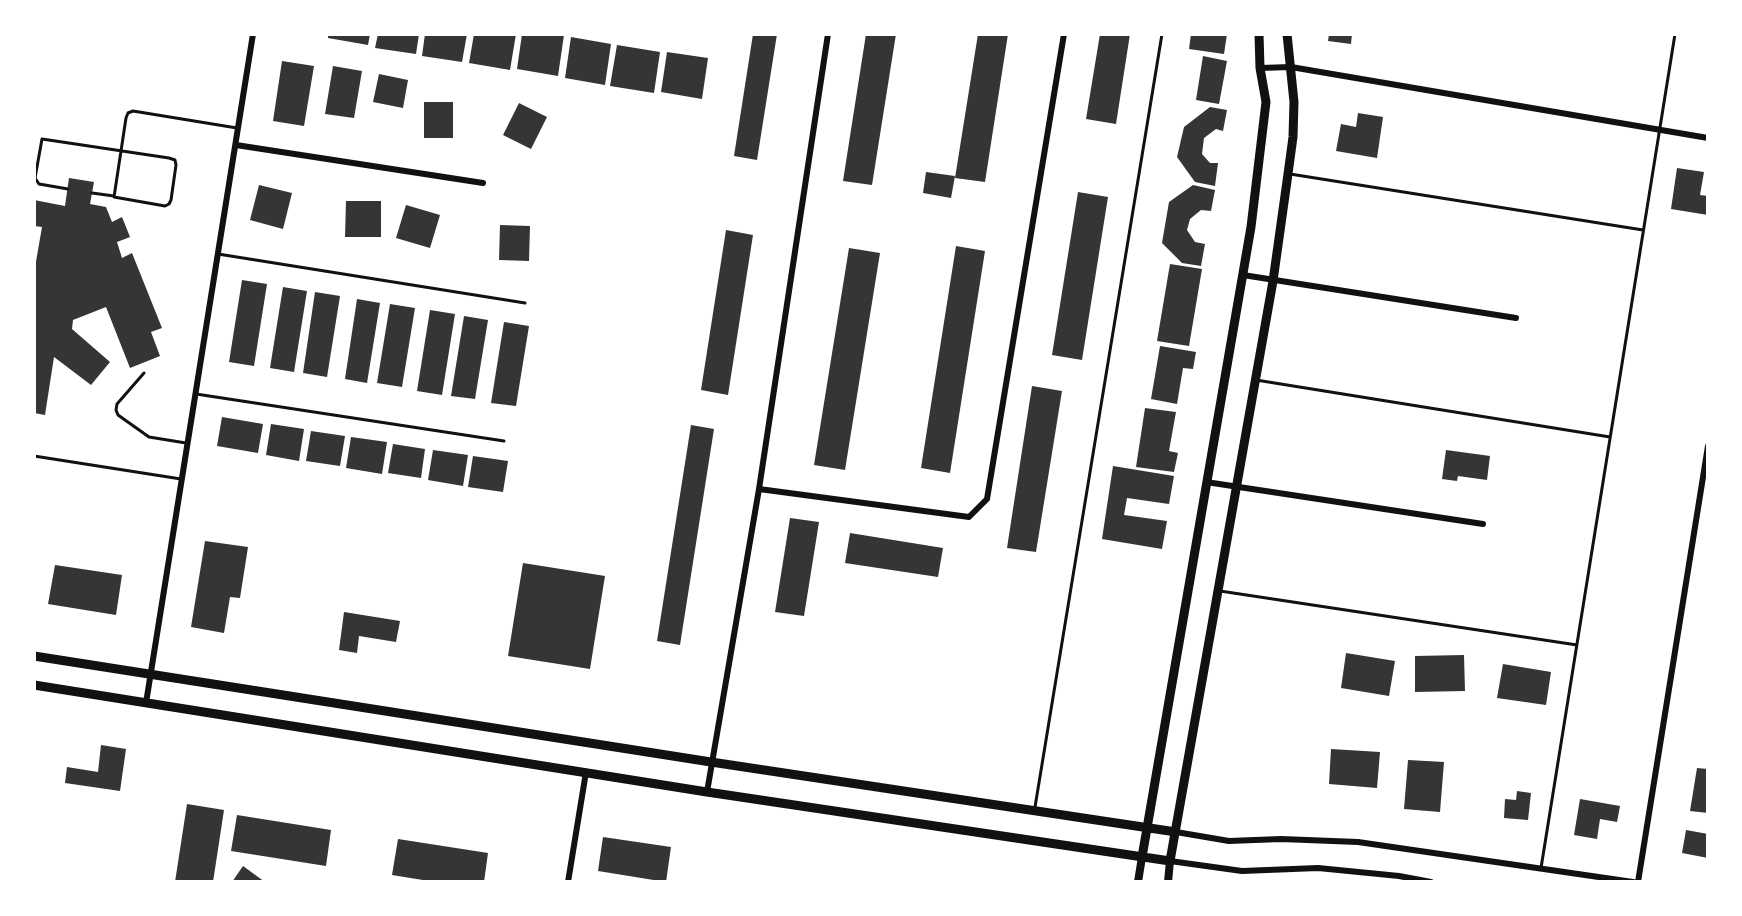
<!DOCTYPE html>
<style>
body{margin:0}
#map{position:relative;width:1742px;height:916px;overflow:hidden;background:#fff;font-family:"Roboto Condensed",sans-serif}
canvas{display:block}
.frame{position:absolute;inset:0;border:36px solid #fff;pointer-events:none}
</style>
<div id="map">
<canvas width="1742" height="916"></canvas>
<div class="frame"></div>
</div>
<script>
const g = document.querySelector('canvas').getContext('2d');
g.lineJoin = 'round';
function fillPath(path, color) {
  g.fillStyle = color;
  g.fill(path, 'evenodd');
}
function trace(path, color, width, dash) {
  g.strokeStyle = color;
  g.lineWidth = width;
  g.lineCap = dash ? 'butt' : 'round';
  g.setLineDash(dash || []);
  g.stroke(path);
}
fillPath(new Path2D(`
 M 328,34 L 370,34 L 368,45 L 328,38 Z
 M 378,34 L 419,34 L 416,54 L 375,48 Z
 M 425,34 L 467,34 L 462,62 L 422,56 Z
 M 474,34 L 516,34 L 510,70 L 469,63 Z
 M 522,34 L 564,35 L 558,76 L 517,69 Z
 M 753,34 L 777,34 L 757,160 L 734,156 Z
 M 866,34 L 896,34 L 872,185 L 843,181 Z
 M 978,34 L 1008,34 L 985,182 L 955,178 Z
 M 1100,34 L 1130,34 L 1116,124 L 1086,119 Z
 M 1191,34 L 1227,34 L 1224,54 L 1189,49 Z
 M 1329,34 L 1352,34 L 1351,44 L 1328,41 Z
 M 571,37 L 611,44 L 605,85 L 565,78 Z
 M 617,45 L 660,52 L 654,93 L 610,86 Z
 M 667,52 L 708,58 L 702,99 L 661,92 Z
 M 1203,56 L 1227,61 L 1219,104 L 1196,100 Z
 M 282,61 L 314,66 L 304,126 L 273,121 Z
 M 333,66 L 362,71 L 354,118 L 325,114 Z
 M 379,74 L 408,80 L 403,108 L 373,102 Z
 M 424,102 L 453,102 L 453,138 L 424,138 Z
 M 519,103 L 547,117 L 531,149 L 503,135 Z
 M 1210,107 L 1227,110 L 1223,131 L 1216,129 L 1204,138 L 1202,154 L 1210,163 L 1218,163 L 1215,186 L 1195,182 L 1177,157 L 1184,127 Z
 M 1358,113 L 1383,117 L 1377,158 L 1336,151 L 1341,124 L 1356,127 Z
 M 1677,168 L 1704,172 L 1700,195 L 1708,196 L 1708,215 L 1671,209 Z
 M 926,172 L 955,176 L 951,198 L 923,193 Z
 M 69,178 L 94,182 L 90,204 L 106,207 L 112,222 L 122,217 L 130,237 L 117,242 L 122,258 L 132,253 L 162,328 L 151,332 L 160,356 L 130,368 L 106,307 L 73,320 L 72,329 L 110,362 L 91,385 L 54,357 L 45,415 L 34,413 L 34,273 L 42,227 L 34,226 L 34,200 L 65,206 Z
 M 259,185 L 292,193 L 283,229 L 250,220 Z
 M 1193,185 L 1215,190 L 1211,211 L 1201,210 L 1190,219 L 1187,230 L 1195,242 L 1205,244 L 1201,266 L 1182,263 L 1162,243 L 1169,202 Z
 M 1078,192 L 1108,197 L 1082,360 L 1052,355 Z
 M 346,201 L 381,201 L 381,237 L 345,237 Z
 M 406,205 L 440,215 L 430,248 L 396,238 Z
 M 500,225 L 530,226 L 529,261 L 499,260 Z
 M 726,230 L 753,235 L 728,395 L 701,390 Z
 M 956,246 L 985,251 L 950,473 L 921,468 Z
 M 849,248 L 880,253 L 845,470 L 814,465 Z
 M 1170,264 L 1202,269 L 1189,346 L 1157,341 Z
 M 242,280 L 267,284 L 254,366 L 229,362 Z
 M 283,287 L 307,291 L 294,372 L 270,368 Z
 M 315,292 L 340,296 L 327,377 L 303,373 Z
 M 357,299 L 380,303 L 367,383 L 345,379 Z
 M 390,304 L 415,308 L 402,387 L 377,383 Z
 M 430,310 L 455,314 L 442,395 L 417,391 Z
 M 464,316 L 488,320 L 475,399 L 451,396 Z
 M 504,322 L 529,326 L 516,406 L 491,403 Z
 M 1160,346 L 1196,352 L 1193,369 L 1183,368 L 1177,404 L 1151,399 Z
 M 1032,386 L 1062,391 L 1036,552 L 1007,548 Z
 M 1145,408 L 1176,412 L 1169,451 L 1178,453 L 1174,472 L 1136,467 Z
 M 222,417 L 263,424 L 258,453 L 217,446 Z
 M 271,424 L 304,429 L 299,461 L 266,455 Z
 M 691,425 L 714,429 L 680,645 L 657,641 Z
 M 311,431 L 345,436 L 340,466 L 306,461 Z
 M 351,437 L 387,442 L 382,474 L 346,468 Z
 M 393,444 L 425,449 L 421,478 L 388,473 Z
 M 433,450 L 468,455 L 463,486 L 428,480 Z
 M 1446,450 L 1490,456 L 1487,480 L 1458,476 L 1457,481 L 1442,479 Z
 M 473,456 L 508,461 L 503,492 L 468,487 Z
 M 1113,466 L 1174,476 L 1169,504 L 1127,498 L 1124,515 L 1167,521 L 1162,549 L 1102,539 Z
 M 790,518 L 819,522 L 804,616 L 775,612 Z
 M 850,533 L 943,548 L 938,577 L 845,563 Z
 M 205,541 L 248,547 L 240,598 L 230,597 L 224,633 L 191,627 Z
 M 523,563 L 605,576 L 590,669 L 508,656 Z
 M 55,565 L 122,575 L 116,615 L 48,604 Z
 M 344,612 L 400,621 L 396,642 L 359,636 L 357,653 L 339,650 Z
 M 1346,653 L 1395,661 L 1389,696 L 1341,688 Z
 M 1464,655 L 1465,691 L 1415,692 L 1415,656 Z
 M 1503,664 L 1551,672 L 1546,705 L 1497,698 Z
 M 101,745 L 126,749 L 120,791 L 65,783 L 67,767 L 98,772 Z
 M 1331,749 L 1380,752 L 1377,788 L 1329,784 Z
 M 1408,760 L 1444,762 L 1440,812 L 1404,809 Z
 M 1697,768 L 1708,769 L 1708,813 L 1690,811 Z
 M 1517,791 L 1531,793 L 1528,820 L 1504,818 L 1505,799 L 1516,800 Z
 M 1580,799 L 1620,806 L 1617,822 L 1600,819 L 1597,839 L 1574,835 Z
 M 187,804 L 224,810 L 213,882 L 175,882 Z
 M 237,815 L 331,830 L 326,866 L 231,851 Z
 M 1686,830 L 1708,834 L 1708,858 L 1682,853 Z
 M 603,837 L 671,847 L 666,882 L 598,871 Z
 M 398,839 L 488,853 L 484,882 L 435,882 L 392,875 Z
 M 243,866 L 265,882 L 232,882 Z`), '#353535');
trace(new Path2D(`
 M 1290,174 L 1643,230
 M 68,189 L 39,184 L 35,178 L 42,139 L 169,158 L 175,160 L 176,165 L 171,200 L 169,204 L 165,206 L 114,197 L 126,118 L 128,113 L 133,111 L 237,128
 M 92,193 L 114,196
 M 218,254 L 525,303
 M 144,373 L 117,404 L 116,410 L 118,415 L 149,437 L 186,443
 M 1256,380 L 1610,437
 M 196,394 L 504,441
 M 34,456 L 181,479
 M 1220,591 L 1577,645
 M 1035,807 L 1162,34
 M 1541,868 L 1675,34`), '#111', 3);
trace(new Path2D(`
 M 1260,68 L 1291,67 L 1708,138
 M 236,145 L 483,183
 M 1243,275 L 1516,318
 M 1206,482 L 1483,524
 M 759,489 L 969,517 L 987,499 L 1064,34
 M 146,703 L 253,34
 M 707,792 L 759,489 L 828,34
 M 1176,832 L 1229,841 L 1281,839 L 1358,842 L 1633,882
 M 1170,861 L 1242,871 L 1318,868 L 1399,876 L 1431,882
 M 568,882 L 586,772
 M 1638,882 L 1708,446`), '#111', 6);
trace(new Path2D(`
 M 1138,882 L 1142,857
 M 1168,882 L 1170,861`), '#111', 8);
trace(new Path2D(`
 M 34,656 L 711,762 L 1176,832
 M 34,685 L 707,792 L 1170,861 L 1273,281 L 1288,174 L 1293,137 L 1294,102 L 1287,34
 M 1142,857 L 1251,227 L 1266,102 L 1260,68 L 1259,34`), '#111', 9);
</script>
